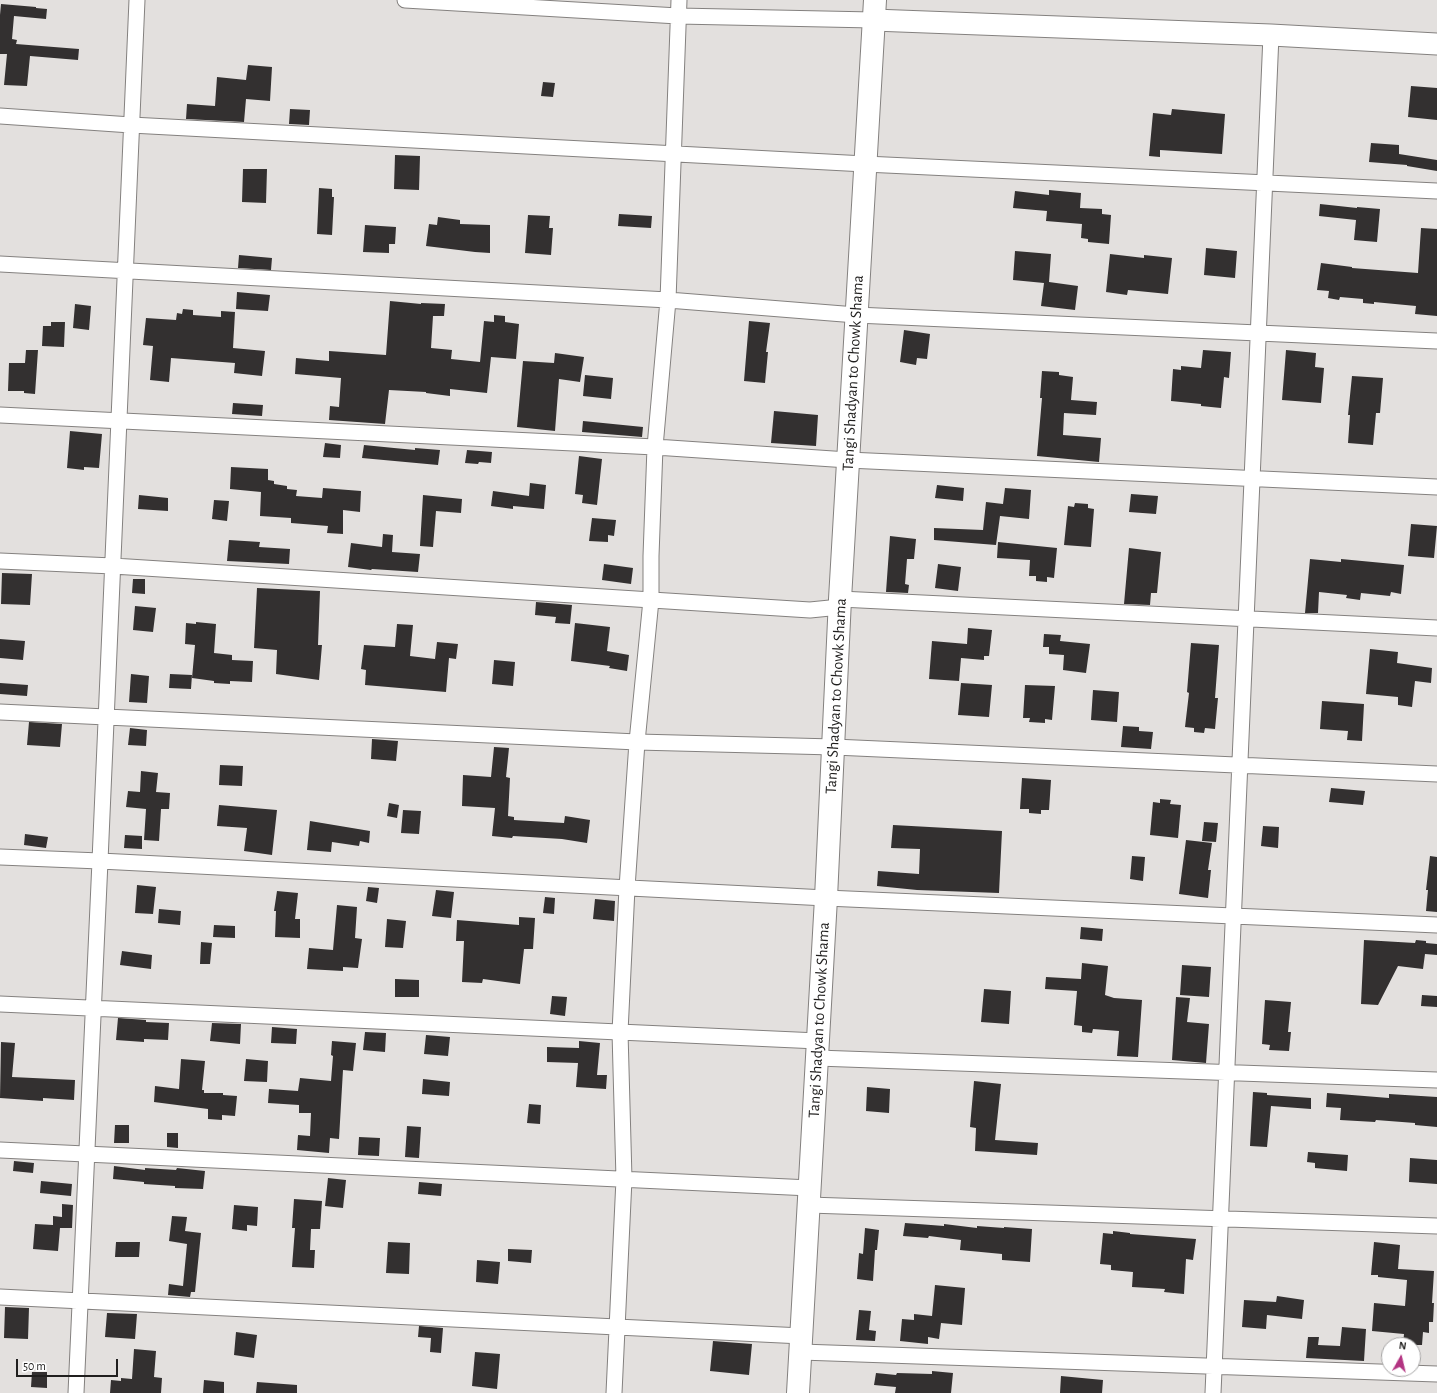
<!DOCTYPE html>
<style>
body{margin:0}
#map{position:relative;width:1437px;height:1393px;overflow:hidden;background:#e3e0de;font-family:"Alegreya Sans",sans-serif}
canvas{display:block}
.north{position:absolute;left:1381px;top:1337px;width:40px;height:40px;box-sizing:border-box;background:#fff;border:1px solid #a6a5a5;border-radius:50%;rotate:8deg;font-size:11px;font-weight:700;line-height:16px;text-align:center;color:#201f1e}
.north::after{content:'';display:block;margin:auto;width:14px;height:18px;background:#b33482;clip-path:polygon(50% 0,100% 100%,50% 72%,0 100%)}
.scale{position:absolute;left:16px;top:1359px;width:102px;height:18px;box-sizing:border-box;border:2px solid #201f1e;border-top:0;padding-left:5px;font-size:12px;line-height:14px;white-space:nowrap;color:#201f1e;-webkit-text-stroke:3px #fff;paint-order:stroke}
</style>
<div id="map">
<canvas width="1437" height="1393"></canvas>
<div class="north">N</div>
<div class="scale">50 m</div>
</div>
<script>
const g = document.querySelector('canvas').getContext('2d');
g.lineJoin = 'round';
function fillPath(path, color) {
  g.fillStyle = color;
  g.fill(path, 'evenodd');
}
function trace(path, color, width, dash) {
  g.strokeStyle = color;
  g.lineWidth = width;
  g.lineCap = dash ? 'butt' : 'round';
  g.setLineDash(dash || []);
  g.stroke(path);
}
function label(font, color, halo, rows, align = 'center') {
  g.font = font + ' "Alegreya Sans",sans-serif';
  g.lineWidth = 4;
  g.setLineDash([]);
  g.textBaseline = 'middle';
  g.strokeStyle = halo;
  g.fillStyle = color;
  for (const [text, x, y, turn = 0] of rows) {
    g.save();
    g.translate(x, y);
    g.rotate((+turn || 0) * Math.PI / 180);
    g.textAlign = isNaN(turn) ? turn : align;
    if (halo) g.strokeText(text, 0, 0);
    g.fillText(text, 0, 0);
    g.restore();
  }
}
fillPath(new Path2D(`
 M 1,4 L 36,7 L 36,8 L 47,9 L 46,19 L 14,16 L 12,39 L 17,40 L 16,44 L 79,49 L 78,60 L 30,56 L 27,86 L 4,85 L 7,54 L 0,54 L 0,15 Z
 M 248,65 L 272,67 L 270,101 L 246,99 L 244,122 L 186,119 L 187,104 L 215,106 L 217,77 L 246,80 Z
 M 543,82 L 555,83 L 553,97 L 541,96 Z
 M 1411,86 L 1437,88 L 1437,120 L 1408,117 Z
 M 290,109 L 310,110 L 309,125 L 289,124 Z
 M 1172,109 L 1225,114 L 1222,154 L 1160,150 L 1160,157 L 1149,156 L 1153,113 L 1171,115 Z
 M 1371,143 L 1399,145 L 1399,154 L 1437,160 L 1437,171 L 1407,166 L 1407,165 L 1369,162 Z
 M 395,155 L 420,156 L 419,190 L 394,189 Z
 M 243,169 L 267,169 L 266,203 L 242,202 Z
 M 319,188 L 332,189 L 332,197 L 334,197 L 332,235 L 317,234 Z
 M 1049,190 L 1081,193 L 1080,208 L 1102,209 L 1102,214 L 1111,215 L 1109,244 L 1088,242 L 1088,239 L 1081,238 L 1082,224 L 1046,221 L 1047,211 L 1013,208 L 1015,191 L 1049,195 Z
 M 1320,204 L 1357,208 L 1357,207 L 1380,209 L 1377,242 L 1354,240 L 1356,220 L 1319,216 Z
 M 619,214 L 652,216 L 651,228 L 618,226 Z
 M 528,215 L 550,216 L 549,228 L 553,228 L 551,255 L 525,253 Z
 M 438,217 L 460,220 L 460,224 L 490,225 L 490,253 L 475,252 L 426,246 L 429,224 L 437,225 Z
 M 365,225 L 396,227 L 395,244 L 389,244 L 389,253 L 363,252 Z
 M 1421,228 L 1437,229 L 1437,316 L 1415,314 L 1416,306 L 1374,302 L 1374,304 L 1363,303 L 1363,299 L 1340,297 L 1339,300 L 1328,298 L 1329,291 L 1317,290 L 1321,263 L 1352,267 L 1352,268 L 1418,273 Z
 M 1206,248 L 1237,251 L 1235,278 L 1204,275 Z
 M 1015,251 L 1051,254 L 1049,282 L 1078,286 L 1075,310 L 1041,306 L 1044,283 L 1013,280 Z
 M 1110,254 L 1144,258 L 1144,255 L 1172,258 L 1168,294 L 1128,290 L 1127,295 L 1106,292 Z
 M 239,255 L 272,258 L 271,270 L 238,268 Z
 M 237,292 L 270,295 L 268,311 L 236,309 Z
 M 390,301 L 421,304 L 421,303 L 445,304 L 444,316 L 433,316 L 431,348 L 452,350 L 451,359 L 480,362 L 484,321 L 494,322 L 494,315 L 505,316 L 505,322 L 519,324 L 516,359 L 491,357 L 487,393 L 450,389 L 450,396 L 426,393 L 426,392 L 389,390 L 385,424 L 329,420 L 330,406 L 339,407 L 341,378 L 295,374 L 296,358 L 329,361 L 329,351 L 386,355 Z
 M 75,304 L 91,306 L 89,330 L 73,328 Z
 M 183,309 L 193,310 L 193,315 L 221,317 L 221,311 L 235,312 L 233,348 L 265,351 L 262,376 L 234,373 L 235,363 L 171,358 L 169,382 L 150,380 L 153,346 L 143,345 L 146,318 L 176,320 L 177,313 L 182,314 Z
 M 749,321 L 770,323 L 766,352 L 768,352 L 765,383 L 744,381 Z
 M 51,322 L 65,322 L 64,347 L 42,346 L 43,326 L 51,326 Z
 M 904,330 L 930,334 L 927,359 L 917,358 L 916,365 L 900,362 Z
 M 26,350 L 38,350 L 35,394 L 24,393 L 24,391 L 8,391 L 9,363 L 25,363 Z
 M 1203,350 L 1231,352 L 1229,378 L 1224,377 L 1221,408 L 1201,406 L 1201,404 L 1171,401 L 1173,369 L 1181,370 L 1181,366 L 1201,368 Z
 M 1286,350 L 1316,353 L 1315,367 L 1324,368 L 1321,403 L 1282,400 Z
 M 555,353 L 584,357 L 580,382 L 559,379 L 555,431 L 517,427 L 523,361 L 554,363 Z
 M 1042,371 L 1059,372 L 1059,375 L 1073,377 L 1071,400 L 1097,402 L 1096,415 L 1064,413 L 1063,435 L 1101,438 L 1099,462 L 1037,456 L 1042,398 L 1040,398 Z
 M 585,375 L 613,378 L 611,399 L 583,396 Z
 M 1352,376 L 1383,378 L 1380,413 L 1376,413 L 1373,445 L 1348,443 L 1350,415 L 1348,415 Z
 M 233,403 L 263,405 L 262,416 L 232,414 Z
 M 774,411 L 818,415 L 816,446 L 771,443 Z
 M 583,421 L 643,427 L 642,437 L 582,432 Z
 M 70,431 L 102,434 L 99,468 L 84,467 L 84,470 L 67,468 Z
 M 325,443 L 341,445 L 340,458 L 323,457 Z
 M 364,445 L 394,448 L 415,450 L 415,448 L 440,450 L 438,465 L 362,458 Z
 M 467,450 L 492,452 L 491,463 L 479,462 L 478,464 L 465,463 Z
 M 579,456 L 602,459 L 597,505 L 582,503 L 583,495 L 575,494 Z
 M 231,467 L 268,469 L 268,480 L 274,481 L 274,484 L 287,486 L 287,489 L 297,490 L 296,496 L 322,498 L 323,488 L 361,491 L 360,512 L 343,510 L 343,534 L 327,533 L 328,526 L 291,523 L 291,518 L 260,516 L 261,492 L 230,489 Z
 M 530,483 L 546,485 L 544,509 L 513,506 L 513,509 L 491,506 L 493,491 L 529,496 Z
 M 937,485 L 964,488 L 963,501 L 935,498 Z
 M 1005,488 L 1031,490 L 1029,519 L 1000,516 L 996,545 L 934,540 L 934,528 L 983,530 L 986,502 L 1003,504 Z
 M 1131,494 L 1158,496 L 1156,514 L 1129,512 Z
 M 139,495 L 168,498 L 168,511 L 138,509 Z
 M 423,495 L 462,499 L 461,513 L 436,511 L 433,547 L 420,546 Z
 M 214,500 L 229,501 L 227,521 L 212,519 Z
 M 1075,503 L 1088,504 L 1088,508 L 1094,509 L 1091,547 L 1064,545 L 1068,506 L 1074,507 Z
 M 592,518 L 616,520 L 614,536 L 608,535 L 608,542 L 589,541 Z
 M 1411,524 L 1437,526 L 1434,558 L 1408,556 Z
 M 383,534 L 393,535 L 392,552 L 420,554 L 418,572 L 372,569 L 371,570 L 348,567 L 351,543 L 382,547 Z
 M 890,536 L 916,539 L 914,559 L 907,559 L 905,584 L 909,585 L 908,593 L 886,592 Z
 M 229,540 L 260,542 L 259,547 L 290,549 L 289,564 L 227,561 Z
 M 998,542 L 1057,548 L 1054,578 L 1047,577 L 1047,582 L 1036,581 L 1036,576 L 1029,576 L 1030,560 L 997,558 Z
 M 1129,548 L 1161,552 L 1157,593 L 1151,593 L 1150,605 L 1124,604 Z
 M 1310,559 L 1341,562 L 1341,559 L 1404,565 L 1401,594 L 1391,592 L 1390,596 L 1361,593 L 1360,600 L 1346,598 L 1347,595 L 1319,592 L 1318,613 L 1305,613 Z
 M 604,564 L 633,568 L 631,584 L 602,580 Z
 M 938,564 L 961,567 L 958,591 L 935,588 Z
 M 2,573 L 32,574 L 30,605 L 1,604 Z
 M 133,579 L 145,579 L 145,594 L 132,593 Z
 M 257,588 L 320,591 L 318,645 L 322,645 L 319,680 L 276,674 L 277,650 L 254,648 Z
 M 536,602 L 572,605 L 570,624 L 555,623 L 556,617 L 535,615 Z
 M 135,606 L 156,608 L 153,632 L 133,630 Z
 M 196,622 L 216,624 L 214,653 L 232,655 L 232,660 L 253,661 L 252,682 L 230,681 L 230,684 L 214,683 L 214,681 L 192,678 L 195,645 L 185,644 L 186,623 L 196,624 Z
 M 575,623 L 610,627 L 607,651 L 629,655 L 627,671 L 609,668 L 610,666 L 571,661 Z
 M 397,624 L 413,625 L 410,656 L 435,659 L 437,642 L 458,644 L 456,659 L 449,658 L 446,692 L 365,685 L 366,670 L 361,669 L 364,645 L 395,647 Z
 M 968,628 L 992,630 L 989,656 L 984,656 L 984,660 L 961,658 L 959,681 L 929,679 L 932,641 L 967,644 Z
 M 1044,634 L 1061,635 L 1060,641 L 1090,644 L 1086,673 L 1063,670 L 1064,655 L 1049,654 L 1049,647 L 1043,647 Z
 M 0,639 L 25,641 L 23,660 L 0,658 Z
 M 1191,643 L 1219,645 L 1215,698 L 1218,698 L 1215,729 L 1205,728 L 1204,733 L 1194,732 L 1194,728 L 1185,727 L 1189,693 L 1187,692 Z
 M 1370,649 L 1398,652 L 1397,663 L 1432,668 L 1431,683 L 1415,681 L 1412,707 L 1398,705 L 1398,697 L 1366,694 Z
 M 494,660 L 515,662 L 513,686 L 492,684 Z
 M 131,674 L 149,676 L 147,703 L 129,702 Z
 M 170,674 L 192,675 L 191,689 L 169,688 Z
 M 0,683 L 28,685 L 27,696 L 0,694 Z
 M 961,683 L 992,685 L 989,717 L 958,715 Z
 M 1025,685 L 1055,686 L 1052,720 L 1045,719 L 1045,723 L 1029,722 L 1030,718 L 1023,718 Z
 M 1093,690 L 1119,692 L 1117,722 L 1091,720 Z
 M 1322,701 L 1364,704 L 1362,741 L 1347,740 L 1348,731 L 1320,729 Z
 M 29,722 L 62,724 L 60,747 L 27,745 Z
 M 1123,726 L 1139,727 L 1139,731 L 1153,732 L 1151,749 L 1121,747 Z
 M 130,728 L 147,730 L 146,746 L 128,745 Z
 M 372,739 L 398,741 L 396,761 L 371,759 Z
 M 494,747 L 509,748 L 506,777 L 510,778 L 508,816 L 514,817 L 514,820 L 564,823 L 565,816 L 590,820 L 587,843 L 562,839 L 513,836 L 512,838 L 492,836 L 495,808 L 462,806 L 463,775 L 491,777 Z
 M 220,765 L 243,766 L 242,786 L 219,785 Z
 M 141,771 L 158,773 L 156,792 L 170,793 L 169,809 L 161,809 L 159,841 L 144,840 L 146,809 L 126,807 L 128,791 L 140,792 Z
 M 1022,778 L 1051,780 L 1049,810 L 1041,810 L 1041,814 L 1029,813 L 1029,809 L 1020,809 Z
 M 1331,788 L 1365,791 L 1363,805 L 1329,802 Z
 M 1160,799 L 1171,800 L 1170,804 L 1181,805 L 1178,838 L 1150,835 L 1153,802 L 1160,803 Z
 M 389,803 L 399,805 L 397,818 L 387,816 Z
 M 219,805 L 277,810 L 272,855 L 244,851 L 247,828 L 217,826 Z
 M 403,810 L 421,811 L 419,834 L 401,833 Z
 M 310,821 L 370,831 L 369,843 L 360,841 L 359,846 L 332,842 L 331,852 L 307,850 Z
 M 1204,822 L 1218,823 L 1216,842 L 1202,841 Z
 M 893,825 L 1002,831 L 999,893 L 917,890 L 877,886 L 878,871 L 919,874 L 920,849 L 891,848 Z
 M 1263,826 L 1279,827 L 1278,848 L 1261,846 Z
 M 25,834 L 48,837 L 46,848 L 24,845 Z
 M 125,835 L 142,836 L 142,849 L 124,848 Z
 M 1186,840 L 1212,843 L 1208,870 L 1211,870 L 1208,898 L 1179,894 Z
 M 1132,856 L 1145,857 L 1143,881 L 1130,879 Z
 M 1430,856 L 1437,857 L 1437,912 L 1426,911 L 1428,890 L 1426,890 Z
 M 137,885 L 156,887 L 153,914 L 135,913 Z
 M 368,887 L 379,888 L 377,903 L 366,901 Z
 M 436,890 L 454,892 L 451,918 L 432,916 Z
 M 277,891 L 298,893 L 295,919 L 300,919 L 300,938 L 275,937 L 276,911 L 274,911 Z
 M 545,897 L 555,898 L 554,914 L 543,913 Z
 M 595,899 L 615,901 L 614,921 L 593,919 Z
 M 337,905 L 357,907 L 355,938 L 362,939 L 358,968 L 343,967 L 343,971 L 307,969 L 309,948 L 333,950 Z
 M 159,909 L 181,911 L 180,925 L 158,923 Z
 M 519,917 L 535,918 L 533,949 L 524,949 L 520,984 L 483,979 L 482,983 L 462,982 L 464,941 L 456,941 L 457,920 L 519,925 Z
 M 387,919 L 406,921 L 403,948 L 385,947 Z
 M 214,925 L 235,926 L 235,938 L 213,937 Z
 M 1081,927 L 1103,929 L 1102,941 L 1080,939 Z
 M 1364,940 L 1415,943 L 1416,940 L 1426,941 L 1426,943 L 1437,944 L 1437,955 L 1425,954 L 1423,969 L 1398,966 L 1378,1005 L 1361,1004 Z
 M 201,942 L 212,943 L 210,964 L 200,964 Z
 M 122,951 L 152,955 L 151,969 L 120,965 Z
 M 1082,963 L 1108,966 L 1105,995 L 1114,998 L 1142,1000 L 1138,1057 L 1117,1056 L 1119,1031 L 1093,1029 L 1092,1033 L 1082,1032 L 1082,1026 L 1074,1025 L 1077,991 L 1045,989 L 1046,977 L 1081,979 Z
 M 1182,965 L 1211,967 L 1209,997 L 1180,995 Z
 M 395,979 L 419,980 L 419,997 L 395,997 Z
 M 984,989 L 1011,991 L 1009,1024 L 981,1022 Z
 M 1422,995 L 1437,996 L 1437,1007 L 1421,1006 Z
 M 552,996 L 567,997 L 565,1016 L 550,1014 Z
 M 1176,997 L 1190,998 L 1187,1022 L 1209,1024 L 1206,1063 L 1172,1060 Z
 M 1265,1000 L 1291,1002 L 1288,1032 L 1291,1032 L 1289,1051 L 1269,1050 L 1270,1045 L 1262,1044 Z
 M 118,1018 L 146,1020 L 146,1022 L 169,1023 L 168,1040 L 144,1039 L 144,1042 L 116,1040 Z
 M 212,1023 L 241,1024 L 240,1044 L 210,1041 Z
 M 272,1027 L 297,1029 L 296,1044 L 271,1043 Z
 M 365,1032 L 386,1033 L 385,1052 L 363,1050 Z
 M 426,1035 L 450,1037 L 448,1056 L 424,1054 Z
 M 332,1041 L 356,1043 L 353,1071 L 343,1070 L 339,1139 L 330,1138 L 329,1153 L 297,1150 L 298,1135 L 310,1136 L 311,1113 L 299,1113 L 299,1105 L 268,1103 L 269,1089 L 298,1091 L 300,1078 L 331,1081 L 333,1056 L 331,1055 Z
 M 579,1041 L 600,1043 L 597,1075 L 607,1075 L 606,1089 L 576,1087 L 578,1063 L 547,1062 L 547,1047 L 579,1048 Z
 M 1,1042 L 15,1043 L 12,1077 L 75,1080 L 74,1100 L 43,1098 L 43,1101 L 0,1098 Z
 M 181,1059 L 205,1061 L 202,1090 L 204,1090 L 204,1093 L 223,1093 L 223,1095 L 237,1096 L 235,1116 L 222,1115 L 222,1120 L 208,1119 L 208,1109 L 154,1102 L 155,1086 L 179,1089 Z
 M 246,1059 L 268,1061 L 267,1082 L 244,1081 Z
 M 423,1079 L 450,1082 L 449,1096 L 422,1094 Z
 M 974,1081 L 1001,1084 L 995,1140 L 1038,1143 L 1037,1155 L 975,1151 L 976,1128 L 970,1127 Z
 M 867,1087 L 890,1089 L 889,1113 L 866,1111 Z
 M 1253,1092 L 1267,1093 L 1267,1095 L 1311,1098 L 1311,1109 L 1271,1106 L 1267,1147 L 1250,1146 Z
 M 1327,1093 L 1389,1098 L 1389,1094 L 1437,1097 L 1437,1127 L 1415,1125 L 1415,1123 L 1376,1120 L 1375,1122 L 1340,1120 L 1341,1108 L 1326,1107 Z
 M 529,1104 L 541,1105 L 540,1124 L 527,1123 Z
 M 115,1125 L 129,1125 L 129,1143 L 114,1143 Z
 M 407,1126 L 421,1127 L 419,1158 L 405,1157 Z
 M 167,1133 L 178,1133 L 178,1148 L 167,1147 Z
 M 359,1137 L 380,1138 L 379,1156 L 358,1155 Z
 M 1308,1152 L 1348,1155 L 1347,1171 L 1315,1168 L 1315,1163 L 1307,1162 Z
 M 1410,1158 L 1437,1160 L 1437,1184 L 1409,1182 Z
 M 14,1161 L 34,1163 L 33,1173 L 13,1171 Z
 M 114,1166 L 145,1170 L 145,1168 L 176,1170 L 177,1168 L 205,1171 L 203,1189 L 175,1188 L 175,1186 L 144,1184 L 144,1182 L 113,1179 Z
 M 328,1178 L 346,1180 L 343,1208 L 325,1206 Z
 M 41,1181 L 72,1184 L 71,1196 L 40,1193 Z
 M 419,1182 L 442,1184 L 441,1196 L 418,1194 Z
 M 294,1199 L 322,1201 L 320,1229 L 311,1229 L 310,1250 L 315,1250 L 314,1268 L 292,1267 L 295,1228 L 292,1228 Z
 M 62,1204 L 73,1205 L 72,1228 L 60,1228 L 58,1251 L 33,1249 L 35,1224 L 53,1225 L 53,1216 L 62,1217 Z
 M 234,1205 L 258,1207 L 257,1226 L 247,1225 L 247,1231 L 232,1229 Z
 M 172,1216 L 187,1217 L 185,1231 L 201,1233 L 195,1292 L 191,1292 L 190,1297 L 168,1295 L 169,1284 L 183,1286 L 187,1244 L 169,1241 Z
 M 905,1223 L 944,1226 L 944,1224 L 977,1228 L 977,1226 L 1004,1228 L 1004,1227 L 1032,1229 L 1030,1262 L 1002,1260 L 1002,1254 L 960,1250 L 961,1240 L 929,1236 L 928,1238 L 903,1236 Z
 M 865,1228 L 879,1230 L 877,1250 L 875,1250 L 873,1281 L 857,1279 L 859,1253 L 863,1254 Z
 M 1113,1231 L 1130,1233 L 1130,1234 L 1196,1239 L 1193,1260 L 1186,1259 L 1184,1294 L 1164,1292 L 1165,1289 L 1132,1287 L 1133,1272 L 1111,1270 L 1111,1265 L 1100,1264 L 1103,1233 L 1113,1234 Z
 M 116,1242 L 140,1242 L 139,1257 L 115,1257 Z
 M 388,1242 L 410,1243 L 409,1274 L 386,1273 Z
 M 1374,1242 L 1400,1245 L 1398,1269 L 1434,1271 L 1432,1303 L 1434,1303 L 1433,1322 L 1429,1322 L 1429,1333 L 1423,1332 L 1422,1345 L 1403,1345 L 1404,1334 L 1372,1331 L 1374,1303 L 1405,1306 L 1407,1280 L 1378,1277 L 1378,1275 L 1371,1275 Z
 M 508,1249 L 532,1250 L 531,1263 L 508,1261 Z
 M 477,1260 L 500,1262 L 498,1284 L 476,1282 Z
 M 935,1285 L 965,1288 L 962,1325 L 941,1323 L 939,1339 L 928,1337 L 928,1344 L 900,1341 L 902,1319 L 914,1320 L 914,1314 L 932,1316 Z
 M 1277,1296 L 1304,1300 L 1302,1319 L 1267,1315 L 1266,1329 L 1242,1327 L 1244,1300 L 1276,1302 Z
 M 5,1307 L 29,1308 L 28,1339 L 4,1338 Z
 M 859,1310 L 871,1311 L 869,1330 L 876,1331 L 875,1341 L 856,1340 Z
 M 107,1313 L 137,1314 L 135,1339 L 105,1337 Z
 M 419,1326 L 443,1328 L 441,1353 L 430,1352 L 431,1338 L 418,1337 Z
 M 1342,1327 L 1366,1329 L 1364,1361 L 1306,1358 L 1308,1337 L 1319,1337 L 1318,1345 L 1340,1346 Z
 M 236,1332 L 257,1335 L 254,1358 L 234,1355 Z
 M 713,1341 L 752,1344 L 749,1375 L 710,1371 Z
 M 134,1349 L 156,1351 L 154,1377 L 162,1378 L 161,1393 L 110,1393 L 111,1380 L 121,1381 L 121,1378 L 132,1379 Z
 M 475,1352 L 500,1354 L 497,1389 L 472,1386 Z
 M 932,1371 L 953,1373 L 951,1393 L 895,1393 L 896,1387 L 874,1385 L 876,1373 L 896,1375 L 897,1373 L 932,1374 Z
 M 32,1372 L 47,1372 L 47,1388 L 31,1387 Z
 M 1061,1376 L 1103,1380 L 1102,1393 L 1060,1393 Z
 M 204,1380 L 224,1382 L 224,1393 L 203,1393 Z
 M 257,1382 L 297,1385 L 297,1393 L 256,1393 Z`), '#333030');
const minor = new Path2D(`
 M 405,0 L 678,16 L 873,20
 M 0,116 L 131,125 L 865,164 L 1437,191
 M 0,264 L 668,300 L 856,315 L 1437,341
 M 0,415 L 655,447 L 848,460 L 1437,487
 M 0,561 L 113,566 L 810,610 L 840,607
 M 840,599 L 1437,628
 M 0,712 L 637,742 L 834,747 L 1437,774
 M 0,857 L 100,861 L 826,898 L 1437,925
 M 0,1004 L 818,1041
 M 817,1058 L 1437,1080
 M 0,1150 L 810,1188
 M 809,1205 L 1437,1226
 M 0,1297 L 802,1336
 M 801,1352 L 1437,1374
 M 76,1393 L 100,861 L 137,0
 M 614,1393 L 624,1179 L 620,1032 L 627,888 L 637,742 L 651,600 L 651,556 L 655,447 L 668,300 L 679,0
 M 1213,1393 L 1271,35`);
const secondary = new Path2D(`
 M 873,20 L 1271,35 L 1437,44`);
const primary = new Path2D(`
 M 798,1393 L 826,898 L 840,599 L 875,0`);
trace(minor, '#84817f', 17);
trace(secondary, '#84817f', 23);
trace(primary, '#84817f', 24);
trace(minor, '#fff', 15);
trace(secondary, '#fff', 21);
trace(primary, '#fff', 22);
label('16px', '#201f1e', '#fff', [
 ["Tangi Shadyan to Chowk Shama",853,373,-87],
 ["Tangi Shadyan to Chowk Shama",836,696,-87],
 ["Tangi Shadyan to Chowk Shama",819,1020,-87]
]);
</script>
